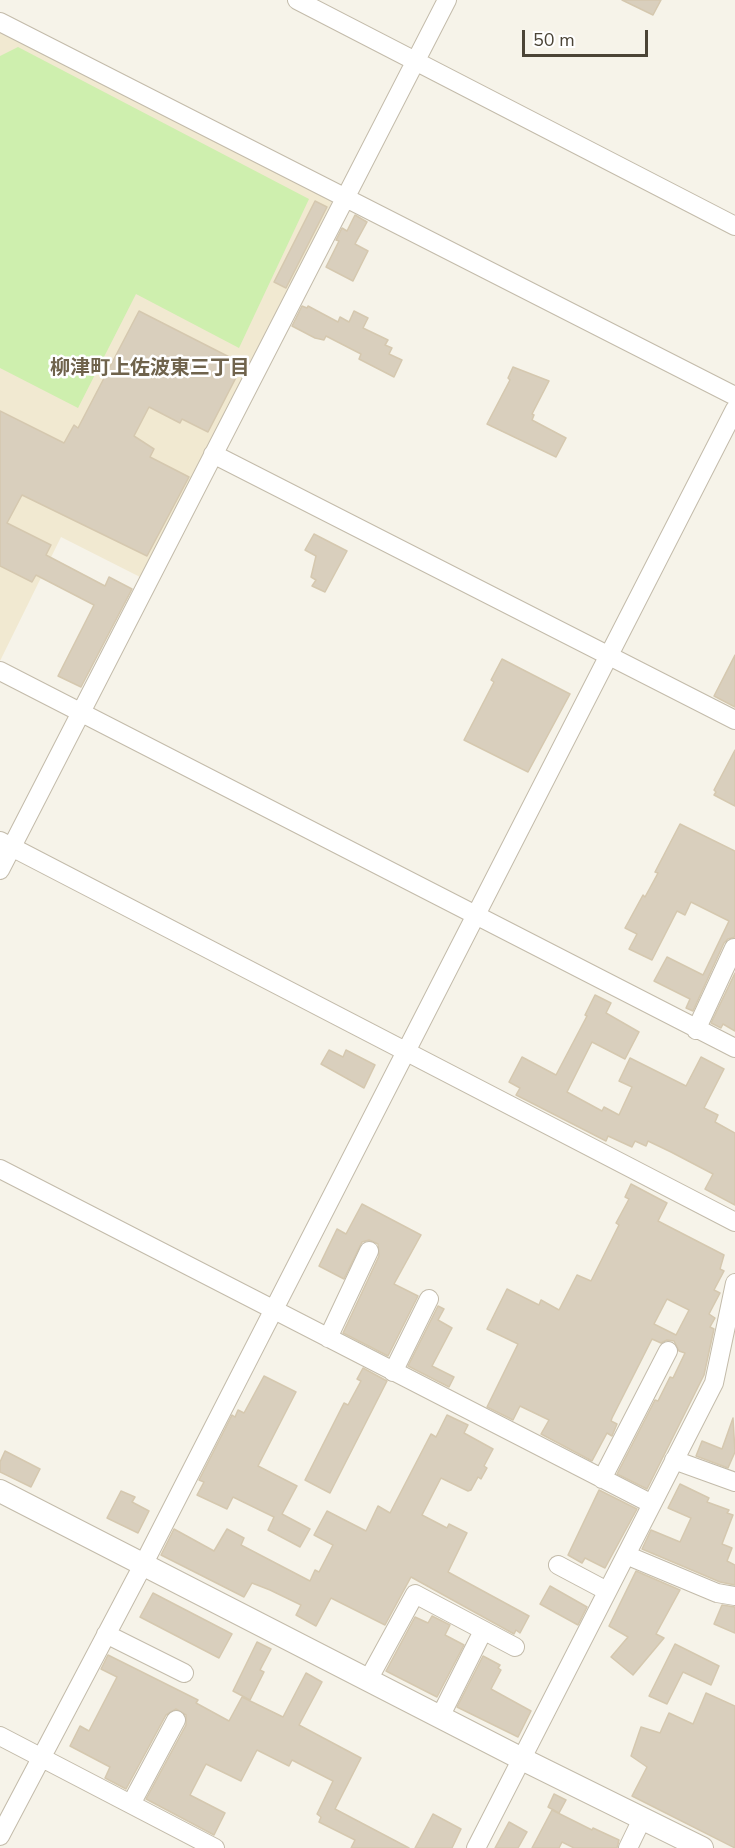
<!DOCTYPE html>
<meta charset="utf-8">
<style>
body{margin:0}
#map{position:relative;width:735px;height:1848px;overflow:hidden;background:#f6f3e9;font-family:"Nunito Sans",sans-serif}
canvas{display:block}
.scale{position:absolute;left:522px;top:30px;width:126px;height:27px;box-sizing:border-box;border:3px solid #4b4436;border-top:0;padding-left:8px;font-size:18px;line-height:21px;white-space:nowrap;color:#4b4436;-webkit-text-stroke:4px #fff;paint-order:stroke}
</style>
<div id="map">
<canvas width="735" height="1848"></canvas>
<div class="scale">50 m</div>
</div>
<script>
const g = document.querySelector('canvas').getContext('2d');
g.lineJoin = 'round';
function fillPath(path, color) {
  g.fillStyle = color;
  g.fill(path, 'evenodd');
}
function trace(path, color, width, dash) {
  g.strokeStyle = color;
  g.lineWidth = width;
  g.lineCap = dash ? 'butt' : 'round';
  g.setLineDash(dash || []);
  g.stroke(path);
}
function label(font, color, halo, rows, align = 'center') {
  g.font = font + ' "Nunito Sans","Noto Sans JP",sans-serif';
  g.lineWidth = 5;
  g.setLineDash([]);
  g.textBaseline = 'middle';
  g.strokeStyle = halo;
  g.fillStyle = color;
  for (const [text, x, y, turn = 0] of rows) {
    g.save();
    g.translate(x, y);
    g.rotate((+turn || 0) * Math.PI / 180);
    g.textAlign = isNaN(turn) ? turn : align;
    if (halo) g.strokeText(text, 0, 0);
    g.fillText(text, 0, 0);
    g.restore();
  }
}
fillPath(new Path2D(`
 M 0,29 L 335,196 L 142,578 L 61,537 L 0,661 Z`), '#f1e9d1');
fillPath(new Path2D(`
 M 18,47 L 309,199 L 239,348 L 136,294 L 78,408 L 0,368 L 0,56 Z`), '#ceefae');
const building = new Path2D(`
 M 622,0 L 661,0 L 653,15 Z
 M 315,201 L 327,207 L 286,288 L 274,282 Z
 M 355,215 L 367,222 L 355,244 L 368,251 L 353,281 L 326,267 L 339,241 L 336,240 L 342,228 L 347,231 Z
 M 302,306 L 307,308 L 308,306 L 338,322 L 340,317 L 349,322 L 354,311 L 368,318 L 363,328 L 388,340 L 385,345 L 392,348 L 389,354 L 402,360 L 394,377 L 359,359 L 361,354 L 326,336 L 324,340 L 315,338 L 292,326 Z
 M 139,311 L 243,364 L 208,432 L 182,419 L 180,423 L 149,407 L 134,436 L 154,449 L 150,457 L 189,477 L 147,556 L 22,495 L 7,523 L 51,545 L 46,555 L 105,586 L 109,577 L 132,589 L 81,687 L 58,676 L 94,605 L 36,575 L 32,582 L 0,566 L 0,411 L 64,443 L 74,425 L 78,428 Z
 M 513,367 L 549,381 L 532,414 L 534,415 L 532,420 L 566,438 L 556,457 L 487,424 L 510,380 L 508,378 Z
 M 314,534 L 347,551 L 325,592 L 312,586 L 316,580 L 311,577 L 316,556 L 305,550 Z
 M 735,655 L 735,707 L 714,696 Z
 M 502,659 L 570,694 L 528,772 L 464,740 L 494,682 L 491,680 Z
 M 735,750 L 735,806 L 714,795 L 716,792 L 714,790 Z
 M 680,824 L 735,851 L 735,937 L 728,939 L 724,943 L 693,1011 L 686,1008 L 690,999 L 654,981 L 667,957 L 703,975 L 729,921 L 691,902 L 685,915 L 677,911 L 652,960 L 629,949 L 637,934 L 625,928 L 643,895 L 645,897 L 658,873 L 655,872 Z
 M 735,973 L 735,1031 L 723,1024 L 721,1028 L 711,1023 Z
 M 595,995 L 611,1003 L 606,1013 L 639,1032 L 625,1059 L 592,1042 L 567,1092 L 602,1111 L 604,1107 L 619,1115 L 632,1087 L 619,1081 L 630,1058 L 686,1086 L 701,1057 L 724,1069 L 704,1108 L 718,1115 L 715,1122 L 735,1133 L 735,1205 L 705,1189 L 713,1174 L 671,1152 L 648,1141 L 646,1146 L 635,1141 L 632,1147 L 608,1136 L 606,1141 L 516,1095 L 520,1088 L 509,1082 L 522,1057 L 556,1075 L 587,1016 L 585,1015 Z
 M 329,1050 L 343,1057 L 346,1050 L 375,1065 L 364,1088 L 321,1064 Z
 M 631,1184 L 667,1203 L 658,1221 L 724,1255 L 720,1269 L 724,1271 L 714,1290 L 720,1293 L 709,1314 L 715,1318 L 710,1327 L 714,1329 L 704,1375 L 647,1489 L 617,1474 L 655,1400 L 658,1401 L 670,1377 L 673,1378 L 685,1353 L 679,1351 L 674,1341 L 667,1340 L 661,1343 L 652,1339 L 612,1418 L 611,1421 L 617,1424 L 612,1436 L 607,1433 L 592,1461 L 541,1434 L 549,1420 L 520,1406 L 513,1420 L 487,1407 L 518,1344 L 487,1329 L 507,1289 L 539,1305 L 541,1300 L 559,1310 L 577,1275 L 591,1281 L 619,1225 L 616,1223 L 629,1199 L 625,1197 ZM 667,1299 L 689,1310 L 676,1335 L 654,1324 Z
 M 362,1204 L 421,1235 L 394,1284 L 418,1296 L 388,1356 L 343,1333 L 379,1256 L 378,1244 L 369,1240 L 362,1242 L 344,1279 L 319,1266 L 337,1229 L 346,1234 Z
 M 438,1306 L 444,1309 L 438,1320 L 452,1328 L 432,1366 L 454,1377 L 449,1387 L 408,1366 Z
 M 363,1368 L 387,1381 L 330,1493 L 305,1480 L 344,1403 L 348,1405 L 361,1381 L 357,1379 Z
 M 264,1376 L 296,1392 L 258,1466 L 297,1486 L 282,1514 L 310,1529 L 300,1547 L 268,1530 L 274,1517 L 233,1497 L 227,1509 L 197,1495 L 204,1482 L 199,1480 L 232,1415 L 235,1417 L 238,1410 L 244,1413 Z
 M 447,1415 L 468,1425 L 464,1433 L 493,1449 L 484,1466 L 487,1468 L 481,1479 L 478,1477 L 471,1490 L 468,1491 L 441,1478 L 422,1515 L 447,1528 L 449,1524 L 467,1533 L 448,1572 L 529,1616 L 520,1633 L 516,1630 L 514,1634 L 411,1577 L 385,1625 L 331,1598 L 316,1626 L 296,1615 L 301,1605 L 270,1590 L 252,1583 L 244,1597 L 161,1555 L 174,1529 L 214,1551 L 227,1529 L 244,1538 L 241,1545 L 310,1581 L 315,1570 L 319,1572 L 333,1545 L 314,1535 L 327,1511 L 366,1531 L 378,1506 L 390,1513 L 431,1434 L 436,1437 Z
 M 733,1418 L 735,1452 L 728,1468 L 696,1456 L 702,1441 L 722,1449 Z
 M 5,1451 L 40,1469 L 31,1487 L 0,1472 L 0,1462 Z
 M 680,1484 L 709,1498 L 707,1502 L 729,1510 L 727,1513 L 733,1515 L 722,1544 L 732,1548 L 727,1561 L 735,1565 L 735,1585 L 720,1582 L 642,1549 L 651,1530 L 680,1542 L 691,1518 L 668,1508 Z
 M 599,1490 L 637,1509 L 605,1568 L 585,1558 L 582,1563 L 568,1555 Z
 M 121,1491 L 135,1497 L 132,1502 L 149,1511 L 138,1533 L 107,1518 Z
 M 636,1571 L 680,1590 L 656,1634 L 664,1638 L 633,1675 L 611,1657 L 628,1637 L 609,1626 Z
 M 550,1586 L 587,1607 L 578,1625 L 540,1604 Z
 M 153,1593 L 232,1634 L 219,1658 L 140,1617 Z
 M 722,1605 L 735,1607 L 735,1633 L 714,1624 Z
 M 432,1616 L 450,1625 L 445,1635 L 464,1645 L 437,1697 L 386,1671 L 415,1617 L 428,1623 Z
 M 257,1642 L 271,1649 L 260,1670 L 264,1672 L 250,1700 L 233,1691 Z
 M 675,1644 L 719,1666 L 711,1685 L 683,1672 L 667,1704 L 649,1696 Z
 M 108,1655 L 198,1700 L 196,1703 L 229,1721 L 242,1697 L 283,1717 L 306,1673 L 322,1682 L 299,1725 L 361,1758 L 335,1809 L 409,1848 L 351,1848 L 355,1840 L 319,1822 L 321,1817 L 317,1814 L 333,1781 L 292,1760 L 289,1766 L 257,1750 L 241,1781 L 206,1764 L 190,1795 L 225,1813 L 214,1835 L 146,1799 L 186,1725 L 186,1715 L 176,1709 L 166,1715 L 126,1789 L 105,1778 L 110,1767 L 70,1746 L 80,1726 L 89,1731 L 117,1677 L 101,1669 Z
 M 483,1656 L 500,1665 L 498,1668 L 501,1670 L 491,1689 L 531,1711 L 518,1737 L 457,1707 Z
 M 706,1693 L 735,1706 L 735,1848 L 632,1796 L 647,1767 L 631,1756 L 641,1727 L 660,1733 L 669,1713 L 693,1724 Z
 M 554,1794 L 566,1800 L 559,1813 L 548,1807 Z
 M 552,1810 L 592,1830 L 593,1828 L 619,1840 L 617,1848 L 574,1848 L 562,1842 L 559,1848 L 532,1848 Z
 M 433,1814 L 461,1829 L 452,1848 L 415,1848 Z
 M 509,1822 L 527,1832 L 518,1848 L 495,1848 Z`);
fillPath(building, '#d9cfbd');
trace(building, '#d5c8af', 1.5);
const minor = new Path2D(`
 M 297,0 L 735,226
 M 0,22 L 735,396
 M 213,454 L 735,720
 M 0,671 L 735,1048
 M 0,841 L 735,1222
 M 0,870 L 447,0
 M 696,1030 L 734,948
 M 0,1169 L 652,1504
 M 328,1338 L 369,1251
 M 393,1372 L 429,1299
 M 674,1460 L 735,1482
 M 602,1479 L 668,1351
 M 626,1555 L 717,1593 L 735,1596
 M 558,1565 L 607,1591
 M 106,1634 L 184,1673
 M 368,1680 L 415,1594 L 515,1647
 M 440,1717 L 483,1631
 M 0,1736 L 215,1848
 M 131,1804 L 176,1720
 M 0,1836 L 143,1565 L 735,409
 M 476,1848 L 714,1383 L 735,1283
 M 628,1848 L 642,1819`);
const tertiary = new Path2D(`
 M 0,1491 L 522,1759 L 702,1848`);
trace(minor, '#c3bbaa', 20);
trace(tertiary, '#c3bbaa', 24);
trace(minor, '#fff', 18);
trace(tertiary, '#fff', 22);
label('bold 20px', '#6f634c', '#fff', [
 ["柳津町上佐波東三丁目",150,369]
]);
</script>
